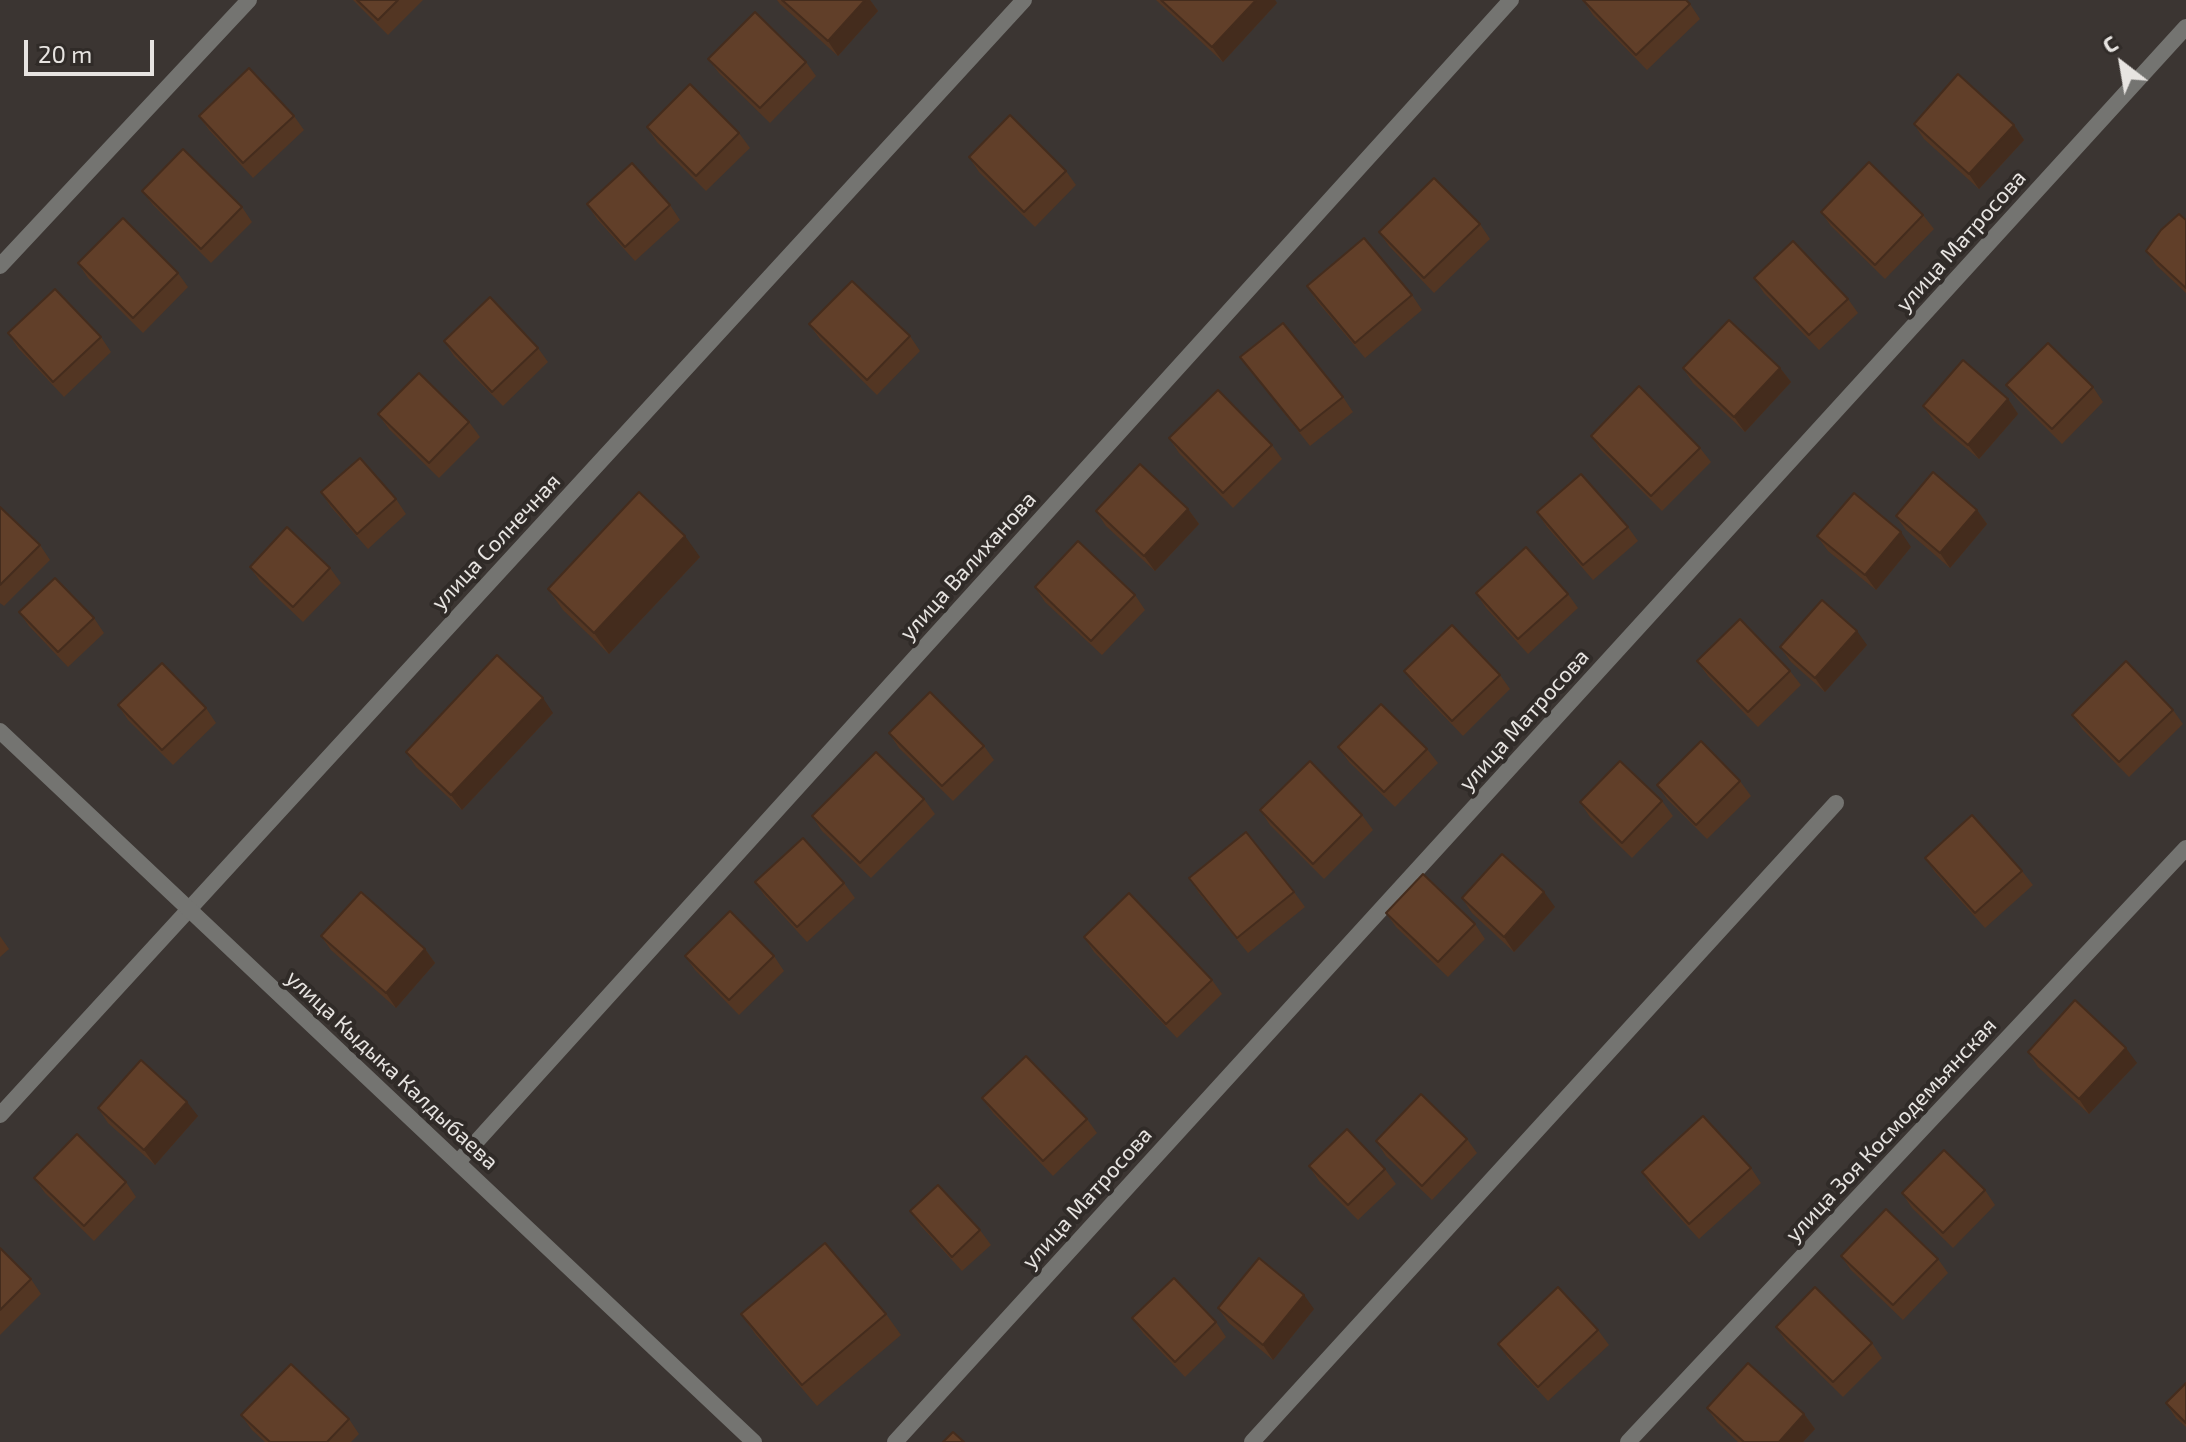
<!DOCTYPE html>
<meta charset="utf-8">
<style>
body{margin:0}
#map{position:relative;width:2186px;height:1442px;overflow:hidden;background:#3b3532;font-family:"Exo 2",sans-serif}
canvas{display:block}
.north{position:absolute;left:2082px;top:24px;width:80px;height:80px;-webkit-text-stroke:6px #302b28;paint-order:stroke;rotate:329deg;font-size:22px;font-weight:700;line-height:32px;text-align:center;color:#e7e4e1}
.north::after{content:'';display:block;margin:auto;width:28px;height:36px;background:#e7e4e1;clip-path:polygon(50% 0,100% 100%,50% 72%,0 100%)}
.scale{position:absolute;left:24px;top:40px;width:130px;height:36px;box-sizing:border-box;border:4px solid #e7e4e1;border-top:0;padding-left:10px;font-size:24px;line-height:28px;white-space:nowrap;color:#e7e4e1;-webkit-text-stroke:6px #302b28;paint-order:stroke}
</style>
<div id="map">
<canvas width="2186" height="1442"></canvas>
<div class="north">С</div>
<div class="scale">20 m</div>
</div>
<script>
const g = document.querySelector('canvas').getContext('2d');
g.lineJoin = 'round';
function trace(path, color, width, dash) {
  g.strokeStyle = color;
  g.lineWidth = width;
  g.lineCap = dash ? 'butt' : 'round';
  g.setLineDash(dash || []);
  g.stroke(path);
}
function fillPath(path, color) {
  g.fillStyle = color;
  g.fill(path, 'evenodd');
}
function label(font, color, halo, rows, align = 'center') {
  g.font = font + ' "Exo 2",sans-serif';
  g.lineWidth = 8;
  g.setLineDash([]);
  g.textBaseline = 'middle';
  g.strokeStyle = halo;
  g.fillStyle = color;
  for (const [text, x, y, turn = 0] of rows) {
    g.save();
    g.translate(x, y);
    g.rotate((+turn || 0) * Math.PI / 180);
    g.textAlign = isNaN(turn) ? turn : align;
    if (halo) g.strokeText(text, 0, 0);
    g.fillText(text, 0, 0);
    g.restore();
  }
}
trace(new Path2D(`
 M 0,266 L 249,0
 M 0,1115 L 1024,0
 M 458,1162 L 1511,0
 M 895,1442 L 2186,27
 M 1252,1442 L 1836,803
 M 1628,1442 L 2186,848`), '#747471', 16);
trace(new Path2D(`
 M 0,731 L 754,1442`), '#747471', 16);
fillPath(new Path2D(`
 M 353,0 L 423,0 L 388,35 Z
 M 777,0 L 870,0 L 878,11 L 838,56 L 780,4 Z
 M 1156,0 L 1275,0 L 1277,3 L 1223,62 Z
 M 1583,0 L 1690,4 L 1700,19 L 1647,70 L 1593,15 Z
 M 708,59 L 806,62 L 816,76 L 770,123 L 719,73 Z
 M 199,116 L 294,116 L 304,130 L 253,178 L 209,130 Z
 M 1914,124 L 2014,125 L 2024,140 L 1979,189 L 1924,139 Z
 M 647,127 L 739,133 L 750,148 L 706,191 L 657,142 Z
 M 969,157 L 1066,171 L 1076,185 L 1035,227 L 979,172 Z
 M 142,191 L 242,207 L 252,222 L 211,263 L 153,205 Z
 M 587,204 L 670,205 L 680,220 L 635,261 L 597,219 Z
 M 1821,212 L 1923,215 L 1934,229 L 1885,279 L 1831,226 Z
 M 2186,220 L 2186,293 L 2156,265 L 2146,251 Z
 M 1480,224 L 1490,239 L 1434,293 L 1389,246 L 1379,232 Z
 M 78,263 L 178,273 L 188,287 L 143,333 L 88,278 Z
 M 1754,278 L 1848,299 L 1858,313 L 1819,350 L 1764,293 Z
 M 1307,286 L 1412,295 L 1422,310 L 1365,358 L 1317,301 Z
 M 809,324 L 910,336 L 920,351 L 877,395 L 820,339 Z
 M 8,333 L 101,337 L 111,352 L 64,397 L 18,348 Z
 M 444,341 L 538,348 L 548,362 L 503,406 L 454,356 Z
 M 1240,357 L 1343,397 L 1353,412 L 1310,446 Z
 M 1683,368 L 1780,368 L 1791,382 L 1745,432 L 1693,383 Z
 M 2006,385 L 2093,387 L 2103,402 L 2062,444 L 2017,399 Z
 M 2008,399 L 2018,414 L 1979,459 L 1934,421 L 1923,406 Z
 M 378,414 L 469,422 L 480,437 L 439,478 L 389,429 Z
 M 1591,436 L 1700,448 L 1711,462 L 1662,511 L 1601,450 Z
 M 1169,438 L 1272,445 L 1282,459 L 1233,508 L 1179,453 Z
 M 321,492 L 396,499 L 406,514 L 368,549 L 331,507 Z
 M 0,507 L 40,545 L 50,560 L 4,606 L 0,603 Z
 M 1188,509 L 1199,524 L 1155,571 L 1106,526 L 1096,511 Z
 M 1977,510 L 1987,524 L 1950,568 L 1906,530 L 1896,516 Z
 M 1537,512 L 1628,527 L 1638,541 L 1593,580 L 1547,527 Z
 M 1817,536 L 1911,547 L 1876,590 L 1828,551 Z
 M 700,557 L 609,654 L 563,610 L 548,589 Z
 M 250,567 L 330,568 L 341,583 L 303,622 L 260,581 Z
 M 1035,587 L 1135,595 L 1145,610 L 1102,655 L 1045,602 Z
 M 1476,593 L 1568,594 L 1578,608 L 1528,654 L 1486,608 Z
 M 19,612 L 94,618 L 104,633 L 68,667 L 29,626 Z
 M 1867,645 L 1825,692 L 1791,662 L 1780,647 Z
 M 1697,661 L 1790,671 L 1801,685 L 1758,727 L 1708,676 Z
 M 1404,671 L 1500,675 L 1510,689 L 1463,736 L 1415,686 Z
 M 118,705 L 206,708 L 216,723 L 173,765 L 128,720 Z
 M 2173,710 L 2183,724 L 2129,777 L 2082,729 L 2072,715 Z
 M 553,713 L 462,810 L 416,767 L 406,752 Z
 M 889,733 L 984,746 L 994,760 L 953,801 L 899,748 Z
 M 1338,747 L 1427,749 L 1438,763 L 1395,807 L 1349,762 Z
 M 1740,781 L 1751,796 L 1707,839 L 1667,799 L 1657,785 Z
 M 924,799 L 935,814 L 871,878 L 822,831 L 812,816 Z
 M 1662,801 L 1673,816 L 1632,858 L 1590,817 L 1580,802 Z
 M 1260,810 L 1362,815 L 1373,830 L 1324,879 L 1270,825 Z
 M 1925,858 L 2022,871 L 2033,885 L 1985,928 L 1935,872 Z
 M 1189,878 L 1294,892 L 1305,907 L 1248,953 L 1199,893 Z
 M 755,882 L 844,883 L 855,898 L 807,942 L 765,896 Z
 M 1462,898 L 1555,907 L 1514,952 L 1472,913 Z
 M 1386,913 L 1475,924 L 1485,939 L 1448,977 L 1396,927 Z
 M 0,936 L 9,949 L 0,957 Z
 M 321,936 L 425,949 L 435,963 L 396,1008 L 331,950 Z
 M 1084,937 L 1212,980 L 1222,994 L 1177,1038 L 1094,952 Z
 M 685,956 L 774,956 L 784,971 L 739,1015 L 695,970 Z
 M 2028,1052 L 2137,1063 L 2089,1114 L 2038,1067 Z
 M 982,1098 L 1087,1119 L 1097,1133 L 1053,1176 L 993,1113 Z
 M 98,1108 L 198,1116 L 155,1165 L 108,1123 Z
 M 1467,1139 L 1477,1153 L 1432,1200 L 1386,1156 L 1376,1141 Z
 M 1309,1166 L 1385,1169 L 1396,1184 L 1358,1220 L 1319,1181 Z
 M 1751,1168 L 1761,1183 L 1699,1239 L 1652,1187 L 1642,1172 Z
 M 34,1178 L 126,1182 L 136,1197 L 94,1241 L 45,1193 Z
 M 1985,1190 L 1995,1205 L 1953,1248 L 1912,1208 L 1902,1193 Z
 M 910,1211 L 980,1230 L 991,1245 L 962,1271 L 921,1226 Z
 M 0,1248 L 31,1279 L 41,1294 L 0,1335 Z
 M 1841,1256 L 1938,1259 L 1948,1273 L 1903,1320 L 1851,1270 Z
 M 1218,1308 L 1314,1309 L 1273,1360 L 1229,1323 Z
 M 741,1314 L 886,1314 L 901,1335 L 817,1406 L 756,1335 Z
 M 1132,1318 L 1216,1322 L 1226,1337 L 1185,1377 L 1143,1333 Z
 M 1776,1327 L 1872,1343 L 1882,1358 L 1843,1397 L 1786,1341 Z
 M 1598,1330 L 1609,1345 L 1548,1401 L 1508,1358 L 1498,1344 Z
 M 2186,1383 L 2186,1427 L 2176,1418 L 2166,1403 Z
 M 1707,1408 L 1804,1414 L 1815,1429 L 1803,1442 L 1738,1442 L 1717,1422 Z
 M 241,1415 L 349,1419 L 359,1434 L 351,1442 L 265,1442 L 252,1430 Z`), '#533623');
fillPath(new Path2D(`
 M 865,0 L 870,0 L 878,11 L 838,56 L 828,41 Z
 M 1256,0 L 1275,0 L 1277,3 L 1223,62 L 1212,47 Z
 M 2014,125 L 2024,140 L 1979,189 L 1969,174 Z
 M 1780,368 L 1791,382 L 1745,432 L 1734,417 Z
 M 2008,399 L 2018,414 L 1979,459 L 1968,445 Z
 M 1188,509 L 1199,524 L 1155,571 L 1144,556 Z
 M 1977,510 L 1987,524 L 1950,568 L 1940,553 Z
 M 1901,532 L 1911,547 L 1876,590 L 1865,575 Z
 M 685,536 L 700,557 L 609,654 L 594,633 Z
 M 1857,631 L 1867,645 L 1825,692 L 1815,678 Z
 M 543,698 L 553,713 L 462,810 L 451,795 Z
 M 1544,892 L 1555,907 L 1514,952 L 1504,937 Z
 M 425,949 L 435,963 L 396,1008 L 386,993 Z
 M 2126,1048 L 2137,1063 L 2089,1114 L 2079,1099 Z
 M 187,1102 L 198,1116 L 155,1165 L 144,1150 Z
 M 1304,1295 L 1314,1309 L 1273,1360 L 1263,1345 Z
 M 1804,1414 L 1815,1429 L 1803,1442 L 1779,1442 Z`), '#442c1d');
const building = new Path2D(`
 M 357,0 L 398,0 L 378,20 Z
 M 782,0 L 865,0 L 828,41 Z
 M 1161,0 L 1256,0 L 1212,47 Z
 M 1583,0 L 1686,0 L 1690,4 L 1636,55 Z
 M 755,12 L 806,62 L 760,108 L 708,59 Z
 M 249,68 L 294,116 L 243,163 L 199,116 Z
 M 1958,74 L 2014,125 L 1969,174 L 1914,124 Z
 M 690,84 L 739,133 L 696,176 L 647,127 Z
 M 1010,115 L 1066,171 L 1024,212 L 969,157 Z
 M 183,149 L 242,207 L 201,249 L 142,191 Z
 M 1869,162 L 1923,215 L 1875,265 L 1821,212 Z
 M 632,163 L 670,205 L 625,247 L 587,204 Z
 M 1434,178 L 1480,224 L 1424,278 L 1379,232 Z
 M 2179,214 L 2186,220 L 2186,288 L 2146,251 L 2161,230 Z
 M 123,218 L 178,273 L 133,318 L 78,263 Z
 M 1364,238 L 1412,295 L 1355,343 L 1307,286 Z
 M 1793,241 L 1848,299 L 1809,335 L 1754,278 Z
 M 852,281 L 910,336 L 867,380 L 809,324 Z
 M 55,289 L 101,337 L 53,382 L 8,333 Z
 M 490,297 L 538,348 L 492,392 L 444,341 Z
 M 1729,320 L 1780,368 L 1734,417 L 1683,368 Z
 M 1283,323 L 1343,397 L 1300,431 L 1240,357 Z
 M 2048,343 L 2093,387 L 2052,429 L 2006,385 Z
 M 1963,360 L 2008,399 L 1968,445 L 1923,406 Z
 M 419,373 L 469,422 L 429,463 L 378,414 Z
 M 1639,386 L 1700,448 L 1651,496 L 1591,436 Z
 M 1218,390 L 1272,445 L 1223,493 L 1169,438 Z
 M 360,458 L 396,499 L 357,534 L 321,492 Z
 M 1140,464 L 1188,509 L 1144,556 L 1096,511 Z
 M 1933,472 L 1977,510 L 1940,553 L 1896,516 Z
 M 1581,474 L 1628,527 L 1583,565 L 1537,512 Z
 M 639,492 L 685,536 L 594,633 L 548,589 Z
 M 1854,493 L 1901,532 L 1865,575 L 1817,536 Z
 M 0,507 L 40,545 L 0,585 Z
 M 287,527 L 330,568 L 293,607 L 250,567 Z
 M 1078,541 L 1135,595 L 1091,641 L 1035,587 Z
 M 1526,547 L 1568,594 L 1518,639 L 1476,593 Z
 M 55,578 L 94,618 L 58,652 L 19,612 Z
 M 1822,600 L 1857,631 L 1815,678 L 1780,647 Z
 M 1740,619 L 1790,671 L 1748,712 L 1697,661 Z
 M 1452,625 L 1500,675 L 1452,721 L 1404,671 Z
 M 497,655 L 543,698 L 451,795 L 406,752 Z
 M 2126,661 L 2173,710 L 2119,762 L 2072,715 Z
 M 162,663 L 206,708 L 162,750 L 118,705 Z
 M 930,692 L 984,746 L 942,786 L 889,733 Z
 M 1381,704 L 1427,749 L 1384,792 L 1338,747 Z
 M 1701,741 L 1740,781 L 1696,825 L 1657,785 Z
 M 876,752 L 924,799 L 860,863 L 812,816 Z
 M 1310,761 L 1362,815 L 1313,864 L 1260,810 Z
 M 1620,761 L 1662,801 L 1622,843 L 1580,802 Z
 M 1972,815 L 2022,871 L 1975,913 L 1925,858 Z
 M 1246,832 L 1294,892 L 1237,938 L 1189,878 Z
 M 803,838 L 844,883 L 797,927 L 755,882 Z
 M 1502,854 L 1544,892 L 1504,937 L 1462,898 Z
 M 1423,874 L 1475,924 L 1438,962 L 1386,913 Z
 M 361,892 L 425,949 L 386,993 L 321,936 Z
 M 1129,893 L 1212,980 L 1166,1024 L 1084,937 Z
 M 730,911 L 774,956 L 729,1000 L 685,956 Z
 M 2075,1000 L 2126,1048 L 2079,1099 L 2028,1052 Z
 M 1026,1056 L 1087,1119 L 1043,1161 L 982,1098 Z
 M 141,1060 L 187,1102 L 144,1150 L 98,1108 Z
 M 1421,1094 L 1467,1139 L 1422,1186 L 1376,1141 Z
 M 1703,1116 L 1751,1168 L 1689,1224 L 1642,1172 Z
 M 1347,1129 L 1385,1169 L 1348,1205 L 1309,1166 Z
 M 77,1134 L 126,1182 L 84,1226 L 34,1178 Z
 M 1944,1150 L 1985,1190 L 1943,1233 L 1902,1193 Z
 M 938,1185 L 980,1230 L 952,1257 L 910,1211 Z
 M 1886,1209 L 1938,1259 L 1893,1305 L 1841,1256 Z
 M 825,1243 L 886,1314 L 802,1385 L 741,1314 Z
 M 0,1248 L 31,1279 L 0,1310 Z
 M 1259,1258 L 1304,1295 L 1263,1345 L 1218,1308 Z
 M 1174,1278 L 1216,1322 L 1175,1362 L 1132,1318 Z
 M 1558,1287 L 1598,1330 L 1538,1387 L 1498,1344 Z
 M 1815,1287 L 1872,1343 L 1833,1382 L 1776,1327 Z
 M 1748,1363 L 1804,1414 L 1779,1442 L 1744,1442 L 1707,1408 Z
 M 291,1364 L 349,1419 L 327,1442 L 270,1442 L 241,1415 Z
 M 2186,1383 L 2186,1423 L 2166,1403 Z
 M 953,1432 L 964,1442 L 943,1442 Z`);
fillPath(building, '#613f29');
trace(building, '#442c1d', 2);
label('22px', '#e7e4e1', '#302b28', [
 ["улица Матросова",1961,241,-48],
 ["улица Солнечная",496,542,-47],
 ["улица Валиханова",968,566,-48],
 ["улица Матросова",1524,720,-48],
 ["улица Кыдыка Калдыбаева",392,1070,43],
 ["улица Зоя Космодемьянская",1891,1130,-47],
 ["улица Матросова",1087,1198,-48]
]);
</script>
